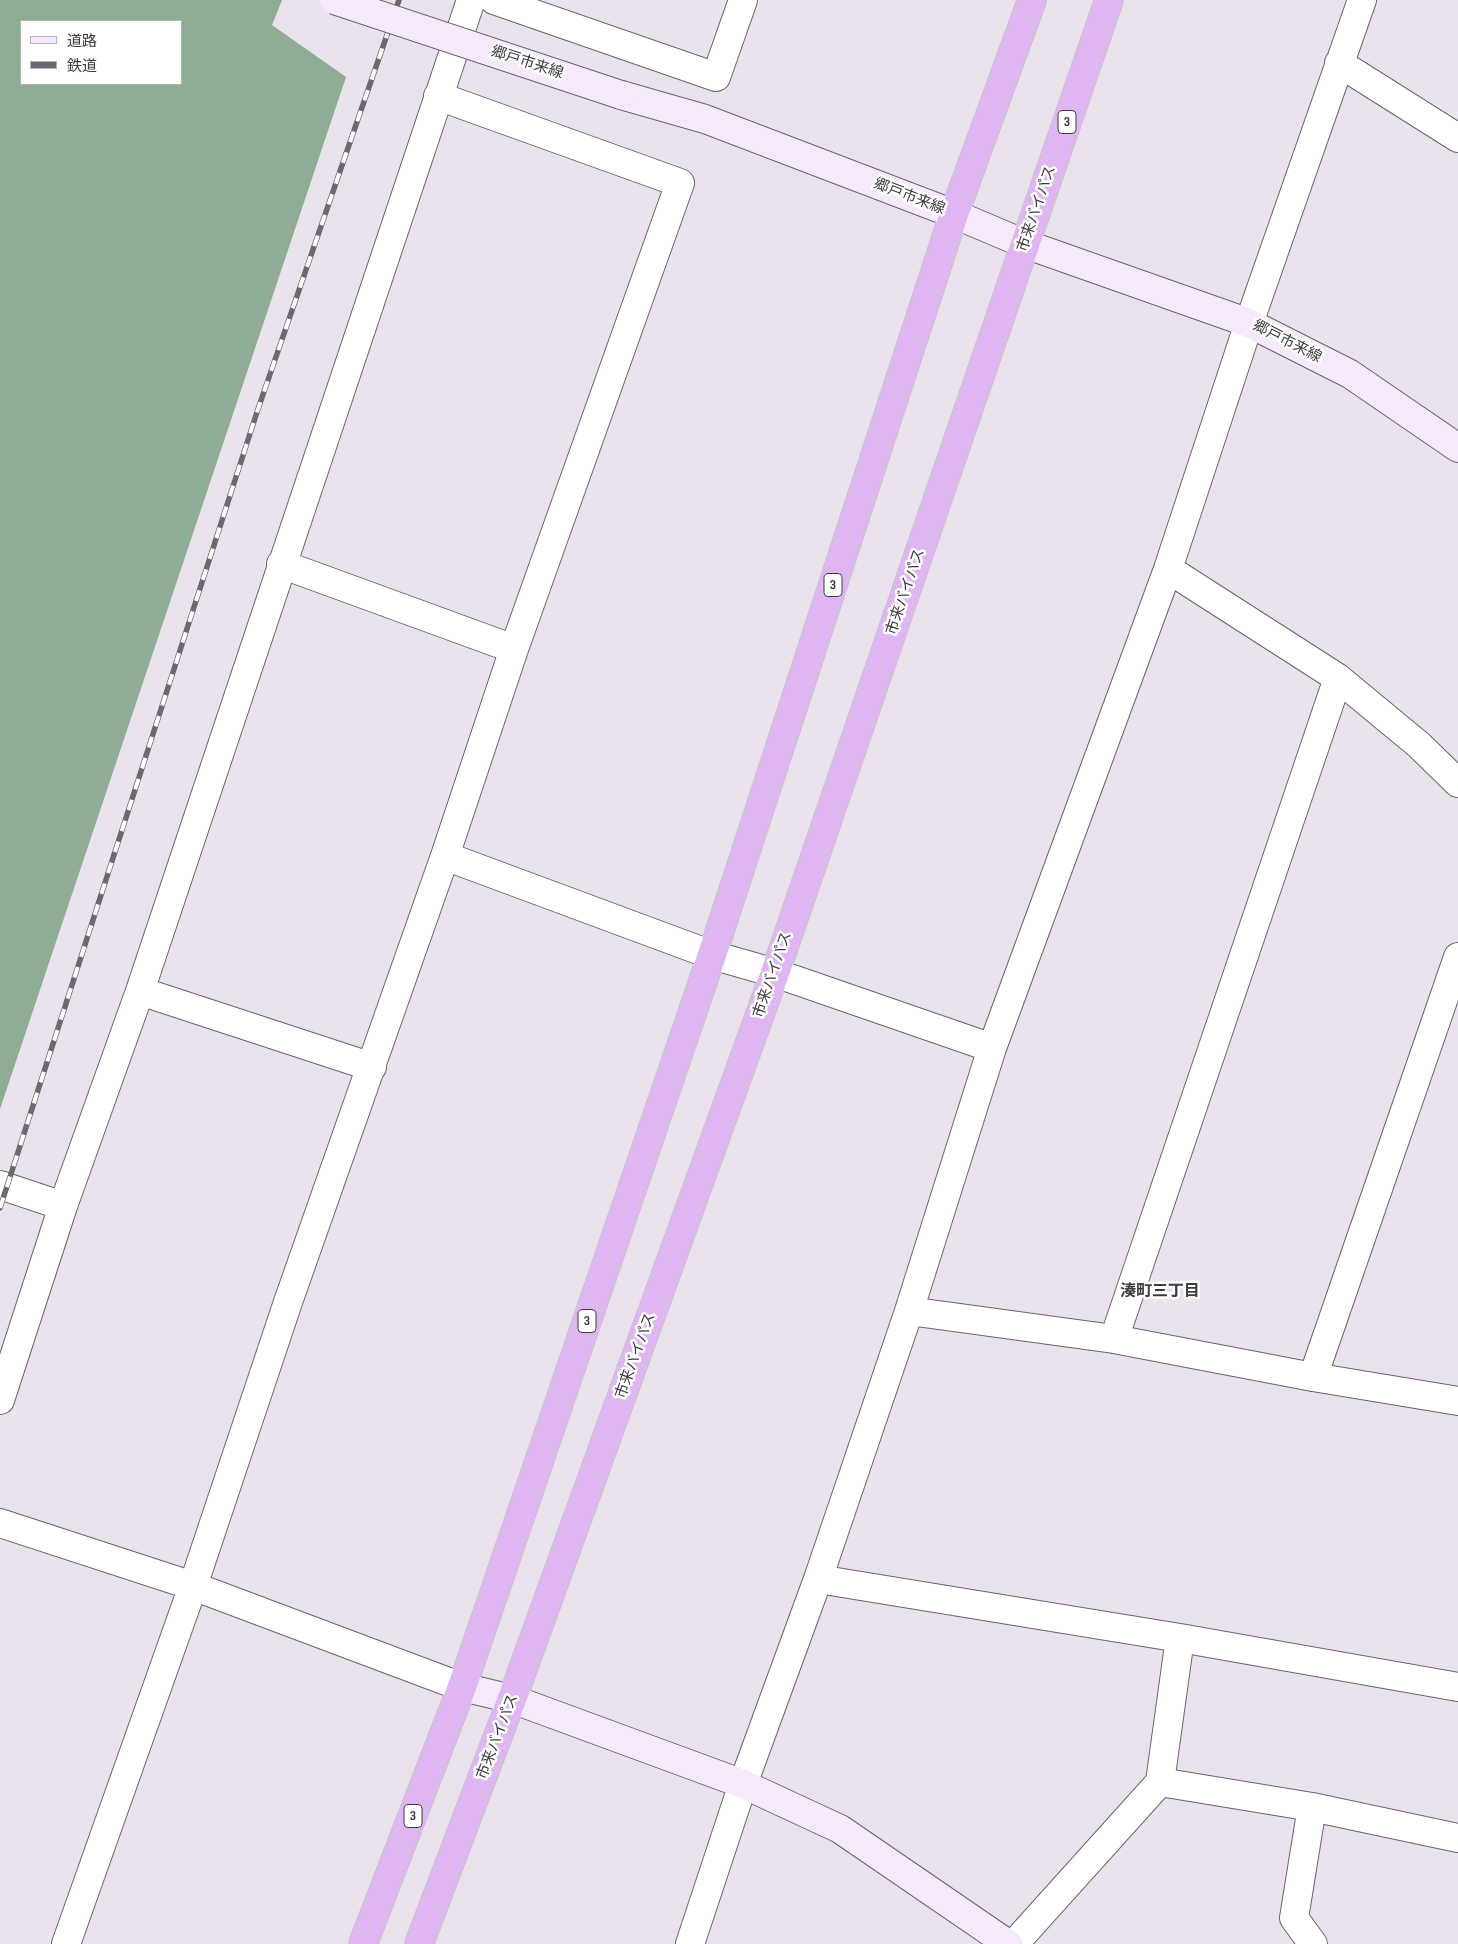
<!DOCTYPE html>
<meta charset="utf-8">
<style>
body{margin:0}
#map{position:relative;width:1458px;height:1944px;overflow:hidden;background:#eae2ed;font-family:"Sofia Sans Condensed","Noto Sans JP",sans-serif}
canvas{display:block}
.legend{position:absolute;left:20px;top:20px;width:162px;height:65px;box-sizing:border-box;background:#fff;border:1px solid #b2b1b3;margin:0;padding:6px 9px;list-style:none;font-size:15px;color:#3e3b40}
.legend li{display:flex;align-items:center;gap:10px;height:25px}
.legend b{width:25px;border:1px solid #b2b1b3}
</style>
<div id="map">
<canvas width="1458" height="1944"></canvas>
<ul class="legend">
<li><b style="height:6px;background:#f5e9fb"></b>道路</li>
<li><b style="height:6px;background:#6d686f"></b>鉄道</li>
</ul>
</div>
<script>
const g = document.querySelector('canvas').getContext('2d');
g.lineJoin = 'round';
function fillPath(path, color) {
  g.fillStyle = color;
  g.fill(path, 'evenodd');
}
function trace(path, color, width, dash) {
  g.strokeStyle = color;
  g.lineWidth = width;
  g.lineCap = dash ? 'butt' : 'round';
  g.setLineDash(dash || []);
  g.stroke(path);
}
function label(font, color, halo, rows, align = 'center') {
  g.font = font + ' "Sofia Sans Condensed","Noto Sans JP",sans-serif';
  g.lineWidth = 5;
  g.setLineDash([]);
  g.textBaseline = 'middle';
  g.strokeStyle = halo;
  g.fillStyle = color;
  for (const [text, x, y, turn = 0] of rows) {
    g.save();
    g.translate(x, y);
    g.rotate((+turn || 0) * Math.PI / 180);
    g.textAlign = isNaN(turn) ? turn : align;
    if (halo) g.strokeText(text, 0, 0);
    g.fillText(text, 0, 0);
    g.restore();
  }
}
fillPath(new Path2D(`
 M 0,0 L 282,0 L 272,25 L 346,77 L 0,1109 ZM 21,21 L 181,21 L 181,84 L 21,84 Z`), '#8fac94');
const street = new Path2D(`
 M 494,0 L 716,77 L 743,0
 M 1339,63 L 1458,138
 M 281,564 L 514,649
 M 1168,569 L 1338,678 L 1419,745 L 1458,783
 M 445,856 L 712,955 L 775,973 L 992,1048
 M 140,991 L 372,1067
 M 0,1185 L 63,1206
 M 909,1311 L 1114,1339 L 1313,1377 L 1458,1401
 M 1114,1339 L 1338,678
 M 1313,1377 L 1458,957
 M 0,1400 L 63,1206 L 140,991 L 471,0
 M 0,1523 L 193,1586 L 462,1687
 M 818,1579 L 1180,1638 L 1458,1687
 M 1160,1782 L 1312,1807 L 1458,1838
 M 1312,1807 L 1294,1918 L 1313,1944
 M 66,1944 L 193,1586 L 288,1302 L 445,856 L 514,649 L 680,183 L 438,96
 M 690,1944 L 743,1784 L 818,1579 L 909,1311 L 992,1048 L 1168,569 L 1249,323 L 1362,0
 M 1014,1944 L 1160,1782 L 1180,1638`);
const secondary = new Path2D(`
 M 621,95 L 705,119 L 954,214 L 1025,244 L 1249,323 L 1350,374 L 1458,448
 M 462,1687 L 512,1699 L 743,1784 L 840,1829 L 1008,1944`);
const highway = new Path2D(`
 M 363,1944 L 462,1687 L 712,955 L 954,214 L 1032,0
 M 419,1944 L 512,1699 L 775,973 L 1109,0`);
trace(street, '#6b646e', 30);
trace(secondary, '#6b646e', 30);
trace(highway, '#c5c4c6', 30);
trace(street, '#fff', 28);
trace(secondary, '#f5e9fb', 28);
trace(highway, '#dfb6f2', 28);
const rail = new Path2D(`
 M 0,1208 L 257,412 L 399,0`);
trace(rail, '#6d686f', 5.5);
trace(rail, '#fff', 4, [11]);
const secondaryBridge = new Path2D(`
 M 334,0 L 621,95`);
trace(secondaryBridge, '#6b646e', 30, []);
trace(secondaryBridge, '#f5e9fb', 28);
for (const [x, y, w] of [
 [1067,122,18],
 [833,585,18],
 [587,1321,18],
 [413,1816,18]
]) {
  const box = new Path2D();
  box.roundRect(x - w / 2, y - 11.5, w, 23, 4);
  g.fillStyle = '#fff';
  g.fill(box);
  trace(box, '#3e3b40', 1);
}
label('bold 14px', '#3e3b40', null, [
 ["3",1067,122],
 ["3",833,585],
 ["3",587,1321],
 ["3",413,1816]
]);
label('15px', '#3e3b40', '#fff', [
 ["郷戸市来線",527,63,18],
 ["郷戸市来線",909,197,21],
 ["市来バイパス",1037,209,-71],
 ["郷戸市来線",1287,342,27],
 ["市来バイパス",906,592,-71],
 ["市来バイパス",773,975,-71],
 ["市来バイパス",636,1356,-70],
 ["市来バイパス",498,1737,-69]
]);
label('bold 16px', '#3e3b40', '#fff', [
 ["湊町三丁目",1160,1292]
]);
</script>
